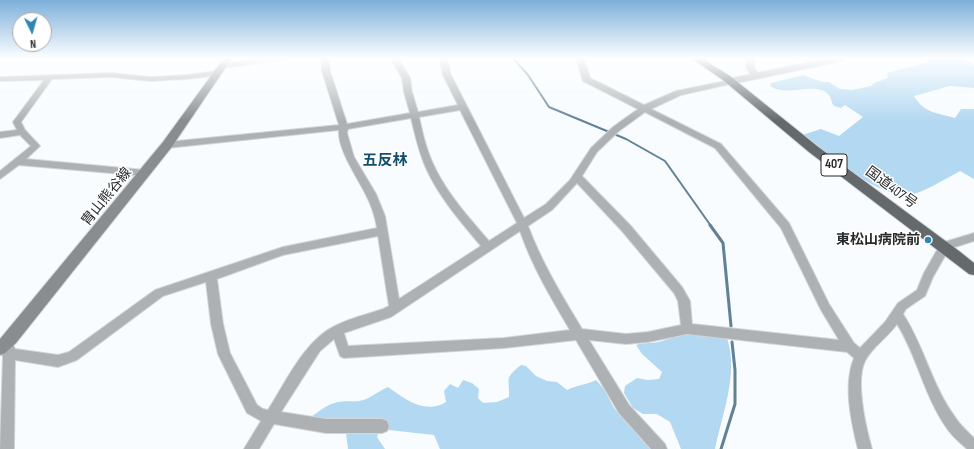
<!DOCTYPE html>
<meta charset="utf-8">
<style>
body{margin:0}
#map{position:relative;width:974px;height:449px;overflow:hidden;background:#f8fcff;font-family:"Sofia Sans Condensed",sans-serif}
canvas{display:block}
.north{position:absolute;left:12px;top:12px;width:40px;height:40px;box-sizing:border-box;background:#fff;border:1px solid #a9a9aa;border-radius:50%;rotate:175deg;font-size:11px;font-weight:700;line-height:16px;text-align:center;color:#27292b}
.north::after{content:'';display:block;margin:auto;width:14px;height:18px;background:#3185b5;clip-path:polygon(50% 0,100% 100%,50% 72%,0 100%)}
</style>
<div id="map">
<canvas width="974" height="449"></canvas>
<div class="north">N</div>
</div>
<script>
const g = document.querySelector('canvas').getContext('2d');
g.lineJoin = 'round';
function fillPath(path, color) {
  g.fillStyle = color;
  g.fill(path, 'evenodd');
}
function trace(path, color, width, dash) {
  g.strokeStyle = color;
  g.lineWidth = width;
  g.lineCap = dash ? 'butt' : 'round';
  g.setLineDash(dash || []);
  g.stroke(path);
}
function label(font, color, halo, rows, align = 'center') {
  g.font = font + ' "Sofia Sans Condensed","Noto Sans JP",sans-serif';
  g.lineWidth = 3;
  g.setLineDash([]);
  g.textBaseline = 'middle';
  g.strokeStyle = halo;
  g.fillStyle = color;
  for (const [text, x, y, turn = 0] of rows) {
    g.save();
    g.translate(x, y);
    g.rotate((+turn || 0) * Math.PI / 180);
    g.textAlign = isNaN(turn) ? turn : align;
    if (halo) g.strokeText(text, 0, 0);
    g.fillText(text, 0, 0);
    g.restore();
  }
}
fillPath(new Path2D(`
 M 929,58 L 961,58 L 974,65 L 974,88 L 950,86 L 914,96 C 924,113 937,113 955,118 L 961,109 L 974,109 L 974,179 L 960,171 C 947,178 926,191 913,194 C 882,202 825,153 802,135 L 821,129 L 839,136 L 863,117 L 845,105 L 841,108 L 834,106 C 831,103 832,99 829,95 C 816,80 787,98 770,86 L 771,83 L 803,75 L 822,82 L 829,82 L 840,89 L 852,90 L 871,86 L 874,83 L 888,78 L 887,73 L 928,62 Z
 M 690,333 L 727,338 C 739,373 722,415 715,449 L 681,449 L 670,422 L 657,414 L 643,414 L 633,408 L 624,393 L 625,386 L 637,378 L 648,380 L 659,379 L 662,372 L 642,354 L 636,345 C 645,342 653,344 662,341 C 672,338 680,334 690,333 Z
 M 521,365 L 526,366 L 536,376 L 547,381 L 557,382 L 567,390 C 577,385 586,385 596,380 L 604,389 L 614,408 L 650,449 L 440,449 L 434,435 L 380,429 L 377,437 L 385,449 L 348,449 L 345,425 L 311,417 C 319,411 328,404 338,402 C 347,400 355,403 363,400 C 369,399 380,390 388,387 C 405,399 425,415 446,402 L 444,391 L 450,384 L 458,388 L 463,380 L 472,383 L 479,389 L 478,398 L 483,403 L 497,402 L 509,397 C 510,377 503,380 521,365 Z`), '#b3d8f1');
trace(new Path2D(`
 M 513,58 L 528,75 L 549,107 L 626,139 L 665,161 L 711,226`), '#618196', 2);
trace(new Path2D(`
 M 710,225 L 723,243 L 731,326
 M 721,449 L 735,404 L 735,370 L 732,342`), '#618196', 3);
const minor = new Path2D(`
 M 266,58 L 286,58 L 282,60 L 222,68 L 218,66 L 222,64 Z
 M 321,58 L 329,58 L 330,71 L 347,124 L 410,113 L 404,92 L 402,78 L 390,58 L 398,58 L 410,78 L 412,92 L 418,112 L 458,105 L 443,75 L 439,58 L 447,58 L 451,75 L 524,218 L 546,204 L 570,180 L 591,148 L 613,127 L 638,109 L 583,81 L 576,58 L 584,58 L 590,78 L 644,105 L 676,91 L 735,79 L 735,83 L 681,95 L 651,109 L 721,144 L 789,223 L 829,304 L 854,343 L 860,348 L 885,322 L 898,303 L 917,290 L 924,273 L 941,243 L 974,233 L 974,241 L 949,249 L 933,277 L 925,296 L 906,309 L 903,314 C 924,346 932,386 955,417 C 960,425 967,431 974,438 L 974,449 L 967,449 C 959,442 951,435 946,427 C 924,395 917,356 897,324 C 888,337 872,347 865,361 C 855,381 866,428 872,449 L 858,449 C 851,421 843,385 854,358 L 847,352 L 687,334 L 648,342 L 626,344 L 589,340 L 629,405 L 665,444 L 667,449 L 651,449 L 619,413 L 576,340 L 504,348 L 344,358 L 340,356 L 334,339 L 320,351 L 281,412 L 326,419 L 382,419 L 387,421 L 389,426 L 387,431 L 382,433 L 326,433 L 274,424 L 259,449 L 244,449 L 261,421 L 247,413 L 218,354 L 211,324 L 206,282 L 163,296 L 77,360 L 58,367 L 15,360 L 14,449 L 0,449 L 3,357 L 1,353 L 5,344 L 9,343 L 13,344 L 15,349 L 58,355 L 69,352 L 155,290 L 283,247 L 377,228 C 375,216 371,204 365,193 C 357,177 337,148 339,130 L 167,148 L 163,145 L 167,142 L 339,125 L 322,71 ZM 460,110 L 517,223 L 489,241 C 470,219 449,196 436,170 C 427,153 423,135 419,117 ZM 645,112 L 715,148 L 781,228 L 821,310 L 839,340 L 692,324 L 690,301 L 682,287 L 630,225 L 582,176 L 597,152 L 619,131 ZM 411,118 C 415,135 419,152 426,168 C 439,197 461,222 481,246 L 399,299 L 385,216 L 376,194 L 354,157 L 347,133 L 348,129 ZM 577,183 L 622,231 L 674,293 L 678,301 L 681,325 L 648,332 L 626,334 L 582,329 C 562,296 542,263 528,226 L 552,210 ZM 520,231 C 532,266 551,298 570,330 L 504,338 L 348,346 L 344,333 L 391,317 ZM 378,236 L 389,306 L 383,309 C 368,314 351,318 337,325 C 305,339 286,382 268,410 L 263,409 L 257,405 L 230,353 L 223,324 L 217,279 L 283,255 Z
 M 747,58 L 755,58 L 754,67 L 759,75 L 758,77 L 752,77 L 746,67 Z
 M 217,71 L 220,71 L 220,75 L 187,79 L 150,81 L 111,77 L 52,79 L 21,122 L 25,130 L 40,146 L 26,159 L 145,170 L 150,173 L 145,176 L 19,165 L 0,179 L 0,171 L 31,146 L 20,135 L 0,138 L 0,132 L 17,130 L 13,122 L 44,80 L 0,81 L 0,77 L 111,73 L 150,77 L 187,75 Z`);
const tertiary = new Path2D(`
 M 829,58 L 846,58 L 842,61 L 732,84 L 727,81 L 732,78 Z`);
const secondary = new Path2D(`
 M 224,58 L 232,58 L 171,148 L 16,343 L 5,353 L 0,355 L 0,339 L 163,142 Z`);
const trunk = new Path2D(`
 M 691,58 L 701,58 L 730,76 L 817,146 L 959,251 L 974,263 L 974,275 L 969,274 L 809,152 L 723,80 Z`);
trace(minor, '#d2d6d9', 2);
trace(tertiary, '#d2d6d9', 2);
trace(secondary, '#d2d6d9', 2);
trace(trunk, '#d2d6d9', 2);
fillPath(minor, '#aeb1b3');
fillPath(tertiary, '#aeb1b3');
fillPath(secondary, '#898d90');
fillPath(trunk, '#64696c');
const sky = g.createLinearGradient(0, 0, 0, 121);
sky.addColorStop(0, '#7cafda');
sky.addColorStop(0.48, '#fcfeff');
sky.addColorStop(1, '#fcfeff00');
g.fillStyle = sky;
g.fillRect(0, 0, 974, 121);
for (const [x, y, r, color] of [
 [928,240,4,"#3185b5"]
]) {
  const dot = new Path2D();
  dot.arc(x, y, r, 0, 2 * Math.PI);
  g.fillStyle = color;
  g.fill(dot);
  trace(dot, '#fff', 1.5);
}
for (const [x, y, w] of [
 [834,165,26]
]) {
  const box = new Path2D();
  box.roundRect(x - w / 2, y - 11, w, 22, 3);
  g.fillStyle = '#fff';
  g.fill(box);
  trace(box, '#27292b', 1);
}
label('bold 13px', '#27292b', null, [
 ["407",834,165]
]);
label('14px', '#27292b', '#fff', [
 ["国道407号",891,188,36],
 ["胄山熊谷線",107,197,-51]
]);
label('bold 14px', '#27292b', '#fff', [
 ["東松山病院前",920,240]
], 'right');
label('bold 15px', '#134f6f', '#fff', [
 ["五反林",385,161]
]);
</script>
